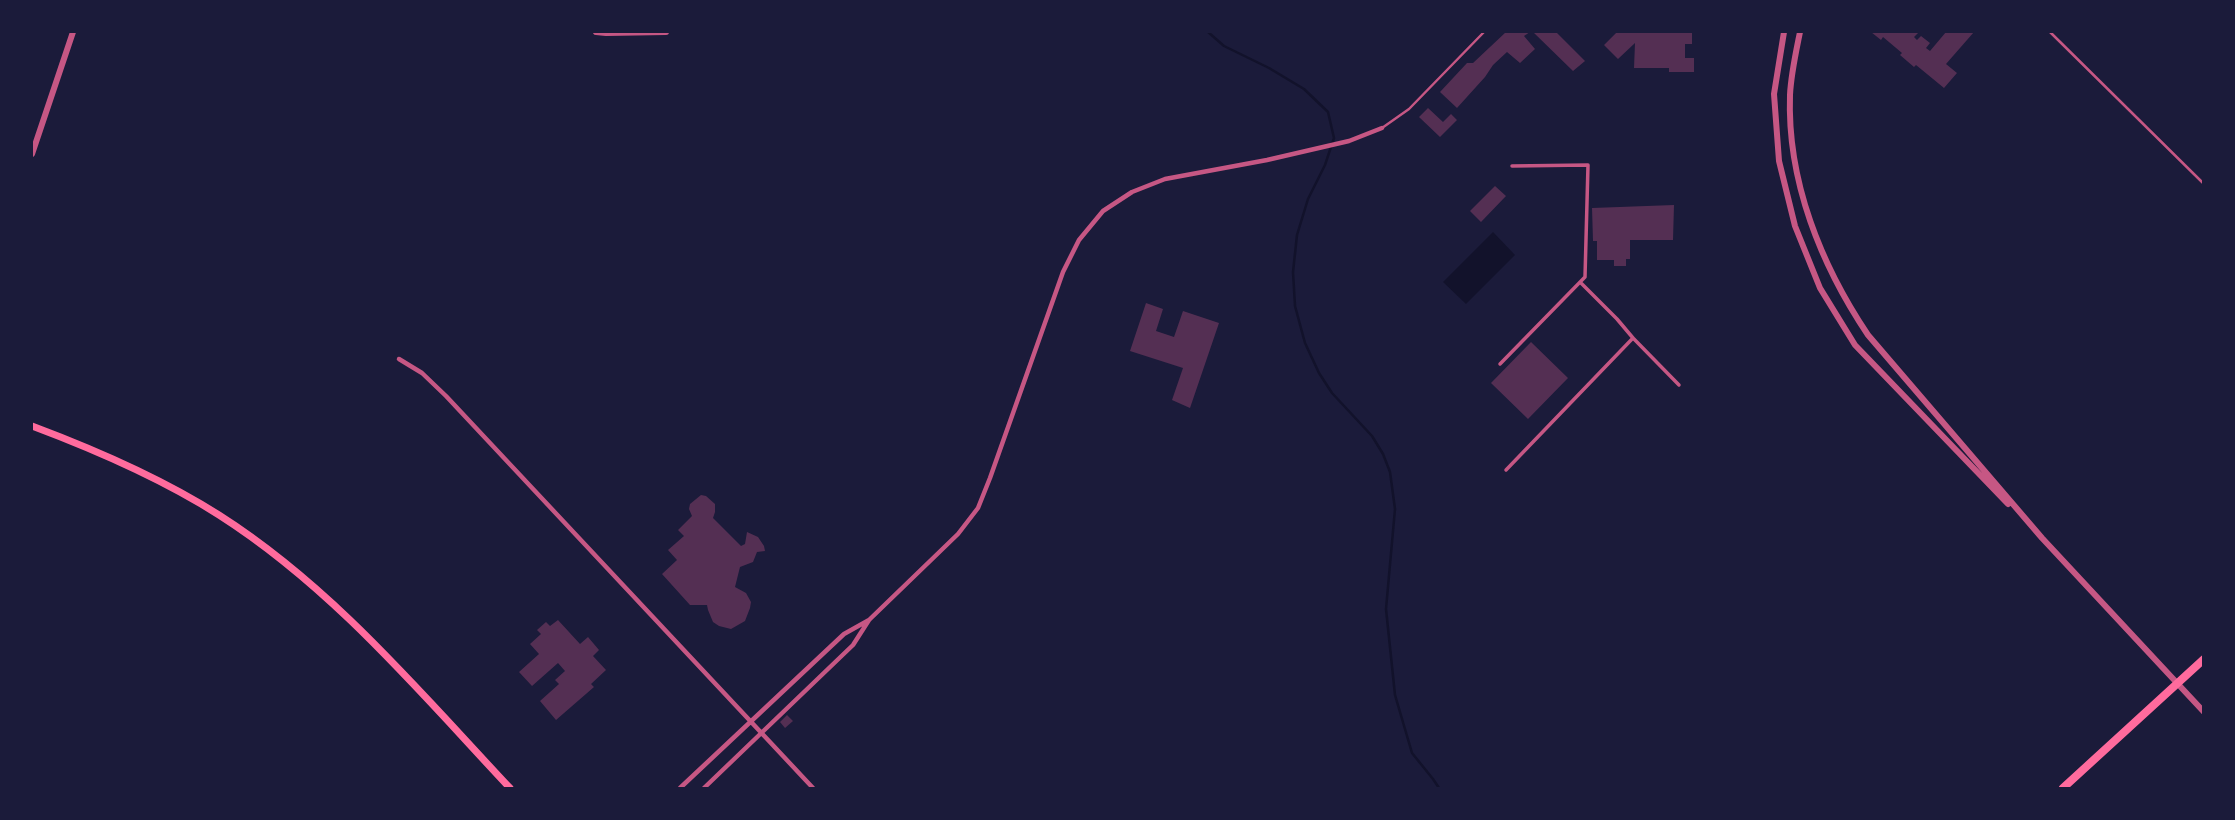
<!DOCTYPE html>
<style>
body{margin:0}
#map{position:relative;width:2235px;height:820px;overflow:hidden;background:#1b1b3a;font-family:"IBM Plex Sans",sans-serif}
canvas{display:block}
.frame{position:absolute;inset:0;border:33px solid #1b1b3a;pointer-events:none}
</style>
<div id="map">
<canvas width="2235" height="820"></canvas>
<div class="frame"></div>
</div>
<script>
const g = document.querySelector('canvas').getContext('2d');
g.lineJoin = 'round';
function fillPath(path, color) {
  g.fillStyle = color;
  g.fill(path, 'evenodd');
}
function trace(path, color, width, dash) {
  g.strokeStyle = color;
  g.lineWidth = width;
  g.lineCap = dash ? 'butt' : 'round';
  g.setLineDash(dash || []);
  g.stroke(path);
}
fillPath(new Path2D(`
 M 1493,232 L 1515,255 L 1466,304 L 1443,282 Z`), '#12122b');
trace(new Path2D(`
 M 1208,32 L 1224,46 L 1269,68 L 1304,89 L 1328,112 L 1334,138 L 1325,165 L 1308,199 L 1297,235 L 1293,272 L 1295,306 L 1305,343 L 1319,373 L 1332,393 L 1372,436 L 1383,454 L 1390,472 L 1395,509 L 1386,609 L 1395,695 L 1412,753 L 1433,779 L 1439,788`), '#12122b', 2.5);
fillPath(new Path2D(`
 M 1506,32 L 1530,32 L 1524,36 L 1535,49 L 1520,63 L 1507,52 L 1493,65 L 1485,77 L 1457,108 L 1440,92 L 1467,63 L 1473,63 Z
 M 1533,32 L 1556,32 L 1585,61 L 1573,71 Z
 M 1617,32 L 1692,32 L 1692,44 L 1685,44 L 1685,58 L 1694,58 L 1694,72 L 1669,72 L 1669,68 L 1634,68 L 1635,43 L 1618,59 L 1604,45 Z
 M 1871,32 L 1919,32 L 1914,37 L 1917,40 L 1921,36 L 1930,43 L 1926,48 L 1930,51 L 1946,32 L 1974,32 L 1946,64 L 1957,73 L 1944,88 L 1916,65 L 1914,67 L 1900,55 L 1902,53 L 1883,37 L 1881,40 Z
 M 1428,108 L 1443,122 L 1451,114 L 1457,120 L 1440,137 L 1419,117 Z
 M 1495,186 L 1506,196 L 1481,222 L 1470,211 Z
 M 1674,205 L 1673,240 L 1630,240 L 1630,259 L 1626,259 L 1626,266 L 1614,266 L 1614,260 L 1597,260 L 1597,241 L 1593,241 L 1592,208 Z
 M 1146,303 L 1163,309 L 1156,331 L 1174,337 L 1183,311 L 1219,323 L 1190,408 L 1172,400 L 1183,368 L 1130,351 Z
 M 1531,342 L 1568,378 L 1528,419 L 1491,383 Z
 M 701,495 L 706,496 L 715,504 L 715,512 L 713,518 L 741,546 L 745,544 L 747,532 L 758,537 L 764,546 L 765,551 L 757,552 L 753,562 L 740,567 L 735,587 L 746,593 L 751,602 L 750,608 L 745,621 L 731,629 L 719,626 L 713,622 L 708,610 L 707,605 L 690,605 L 662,574 L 677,560 L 668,550 L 684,536 L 678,530 L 692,516 L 689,509 L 690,504 Z
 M 558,620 L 580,644 L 588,637 L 599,650 L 593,656 L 606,670 L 591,684 L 594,687 L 556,720 L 540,701 L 559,684 L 555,680 L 565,671 L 558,663 L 532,686 L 519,672 L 539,654 L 530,644 L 541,634 L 537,630 L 546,622 L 550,626 Z
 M 787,715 L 793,721 L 785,728 L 780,722 Z`), '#542f53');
trace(new Path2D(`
 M 2050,32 L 2204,184
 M 1382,128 L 1409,109 L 1484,32`), '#c65784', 2.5);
trace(new Path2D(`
 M 1633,338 L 1679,385
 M 1500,364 L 1585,277 L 1588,165 L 1512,166
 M 1506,470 L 1633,338 L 1617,319 L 1580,282`), '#c65784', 3.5);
trace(new Path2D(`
 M 399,359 L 422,373 L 446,396 L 813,788
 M 680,788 L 844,634 L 869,620 L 958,534 L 978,508 L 990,478 L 1063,272 L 1079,240 L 1103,211 L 1132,192 L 1165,179 L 1267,160 L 1349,141 L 1382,128
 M 704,788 L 853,645 L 869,620`), '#c65784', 4.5);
trace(new Path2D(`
 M 596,32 L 606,33 L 666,32
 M 1784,32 L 1774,94 L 1779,161 L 1795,226 L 1820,288 L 1855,345 L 2008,504
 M 1800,32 C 1796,52 1791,74 1790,95 C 1787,181 1821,265 1868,335 L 2042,538 L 2204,712
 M 32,154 L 73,32`), '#c65784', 6);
trace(new Path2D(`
 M 32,426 C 96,450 161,478 219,515 C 332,587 419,691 510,788`), '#ff6b9d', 7);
trace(new Path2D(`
 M 2063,788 L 2204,659`), '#ff6b9d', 8);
</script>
